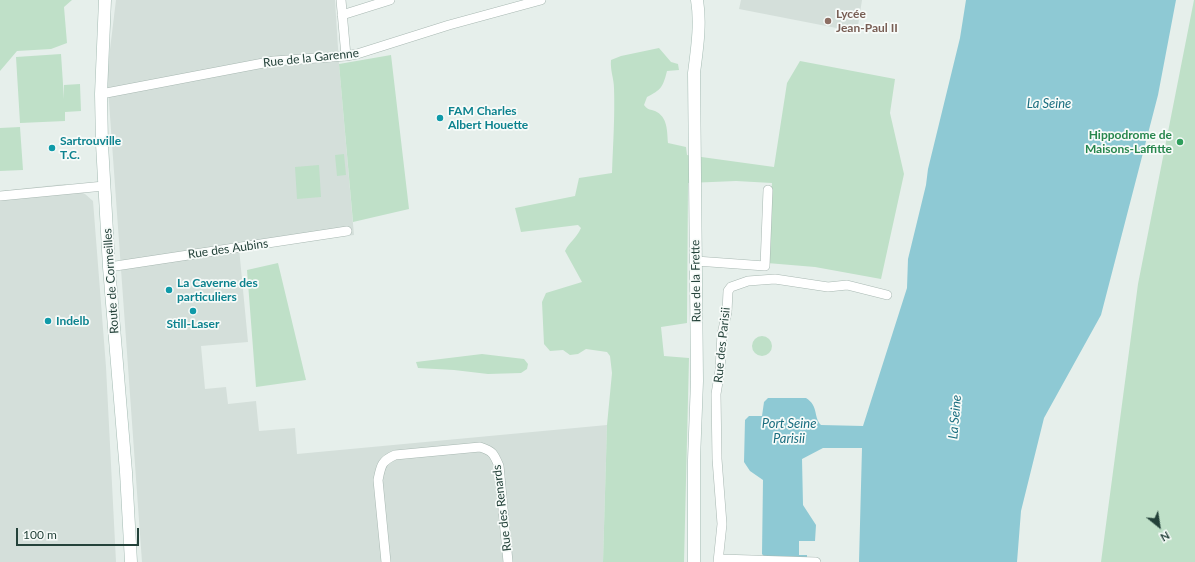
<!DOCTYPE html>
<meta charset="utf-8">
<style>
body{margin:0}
#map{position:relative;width:1195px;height:562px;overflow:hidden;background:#e6efeb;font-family:Lato,sans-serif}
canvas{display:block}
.north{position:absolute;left:1139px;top:506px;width:40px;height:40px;-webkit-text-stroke:3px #f7fbf9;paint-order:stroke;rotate:150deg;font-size:11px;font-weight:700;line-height:16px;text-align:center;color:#24423a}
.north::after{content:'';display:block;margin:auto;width:14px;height:18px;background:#24423a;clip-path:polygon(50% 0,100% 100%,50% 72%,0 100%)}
.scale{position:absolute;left:16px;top:528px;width:123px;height:18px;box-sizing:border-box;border:2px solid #24423a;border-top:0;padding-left:5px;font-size:12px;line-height:14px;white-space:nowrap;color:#24423a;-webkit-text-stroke:3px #f7fbf9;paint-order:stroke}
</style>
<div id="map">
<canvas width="1195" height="562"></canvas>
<div class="north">N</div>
<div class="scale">100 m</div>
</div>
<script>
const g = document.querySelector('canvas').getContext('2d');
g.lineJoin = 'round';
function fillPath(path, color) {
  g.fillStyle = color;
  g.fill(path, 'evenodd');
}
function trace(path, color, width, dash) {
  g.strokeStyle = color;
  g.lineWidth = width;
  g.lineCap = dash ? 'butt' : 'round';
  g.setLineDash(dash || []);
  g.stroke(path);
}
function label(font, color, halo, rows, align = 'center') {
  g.font = font + ' Lato,sans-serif';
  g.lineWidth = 3.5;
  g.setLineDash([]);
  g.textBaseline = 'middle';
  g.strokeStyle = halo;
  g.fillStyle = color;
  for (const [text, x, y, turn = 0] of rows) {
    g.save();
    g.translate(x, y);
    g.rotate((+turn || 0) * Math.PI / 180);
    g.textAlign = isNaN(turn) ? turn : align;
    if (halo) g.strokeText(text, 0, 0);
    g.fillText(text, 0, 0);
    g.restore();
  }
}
fillPath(new Path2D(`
 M 116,0 L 335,0 L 339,64 L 354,235 L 239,248 L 248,342 L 201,346 L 205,389 L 226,387 L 228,404 L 256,401 L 259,431 L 295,428 L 297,454 L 607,425 L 603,562 L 142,562 L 107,74 Z
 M 741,0 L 862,0 L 857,32 L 739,9 Z
 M 65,184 L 85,194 L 93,201 L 106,367 L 116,562 L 0,562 L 0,191 Z`), '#d4dfda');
fillPath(new Path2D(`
 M 0,0 L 72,0 L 64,7 L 67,43 L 51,49 L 17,51 L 0,71 Z
 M 1194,0 L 1195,0 L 1195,562 L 1101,562 L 1138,284 Z
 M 659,48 L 671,62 L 678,64 L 679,70 L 667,71 C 663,87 661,90 647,97 L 644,105 C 649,111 650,109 655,111 C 668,117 667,131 668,143 L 686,147 L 687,155 L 774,167 L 787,83 L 800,61 L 895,79 L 890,113 L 904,174 L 881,279 L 815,267 L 767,263 L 772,183 L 736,181 L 688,183 L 687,323 L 661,327 L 664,356 L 689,358 L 684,562 L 603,562 L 607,425 L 612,373 L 610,356 L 607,352 L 586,349 L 578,354 L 570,355 L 563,350 L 550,351 L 544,344 L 542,302 L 546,293 L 582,282 L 565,251 C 570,241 576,239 581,228 L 578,225 L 521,232 L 515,208 L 575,196 L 579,178 L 612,173 C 613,145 615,116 614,88 C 614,79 610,70 611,60 L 621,56 Z
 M 61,54 L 64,99 L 64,85 L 80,84 L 81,111 L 65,112 L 65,121 L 20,123 L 16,57 Z
 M 391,55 L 409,209 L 353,222 L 339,64 Z
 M 20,127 L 23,170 L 0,171 L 0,128 Z
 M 344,154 L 346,175 L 337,176 L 335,155 Z
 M 319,165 L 321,197 L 297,199 L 295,167 Z
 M 278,263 L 306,380 L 256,387 L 247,270 Z
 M752 346a10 10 0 1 1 20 0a10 10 0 1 1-20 0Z
 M 482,354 L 524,359 L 528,364 L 527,369 L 521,373 L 488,374 L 454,370 L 418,368 L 416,362 Z`), '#bfe0c8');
fillPath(new Path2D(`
 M 966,0 L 1176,0 L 1158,95 L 1101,315 L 1044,418 L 1021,511 L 1017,562 L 859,562 L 862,448 L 823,448 L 802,459 L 803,505 L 816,525 L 815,541 L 799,541 L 799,555 L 807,555 L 807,562 L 768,561 L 762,554 L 763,480 L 750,471 L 744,462 L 745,420 L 749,416 L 762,416 L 764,402 L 768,398 L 806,398 C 819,406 813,417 821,425 L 863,426 L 907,288 L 908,259 L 926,185 L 928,169 L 960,38 Z`), '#8ec9d4');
const street = new Path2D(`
 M 341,0 L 346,56
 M 342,15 L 390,0
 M 101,94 L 274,61 L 346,56 L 357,54 L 449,25 L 541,0
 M 0,196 L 104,186
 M 696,261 L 765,266 L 768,190
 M 109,267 L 347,231
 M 720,559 L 816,562
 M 386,562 L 378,480 C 381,466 381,461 395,455 L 480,447 C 493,451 494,454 499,466 L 508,562
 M 718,562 L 722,524 L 717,459 L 716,394 L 720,370 L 722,334 L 727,312 L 728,291 L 731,287 L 748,281 L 775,279 L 828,287 L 847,285 L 887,295`);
const secondary = new Path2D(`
 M 105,0 L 101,94 L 102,144 L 109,267 L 126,472 L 131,562
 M 694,562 L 694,460 L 697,381 L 694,73 C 697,49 701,24 697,0`);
trace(street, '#a8b8b2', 10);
trace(secondary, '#a4bbb3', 13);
trace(street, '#fff', 9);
trace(secondary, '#fff', 12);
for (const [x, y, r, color] of [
 [828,21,4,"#8d6e63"],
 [440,118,4,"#0f9aa8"],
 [1180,142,4,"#2e9e5b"],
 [52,148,4,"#0f9aa8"],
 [169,290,4,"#0f9aa8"],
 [193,311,4,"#0f9aa8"],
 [48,321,4,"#0f9aa8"]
]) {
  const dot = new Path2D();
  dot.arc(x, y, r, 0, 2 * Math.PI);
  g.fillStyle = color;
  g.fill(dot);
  trace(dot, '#f7fbf9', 1.5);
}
label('bold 12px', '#785e54', '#f7fbf9', [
 ["Lycée",836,14],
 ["Jean-Paul II",836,28]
], 'left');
label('12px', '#24423a', '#f7fbf9', [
 ["Rue de la Garenne",311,58,-6],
 ["Rue des Aubins",228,249,-8],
 ["Route de Cormeilles",111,281,-94],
 ["Rue de la Frette",696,281,-91],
 ["Rue des Parisii",722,345,-84],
 ["Rue des Renards",502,508,-97]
]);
label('bold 12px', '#0d838f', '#f7fbf9', [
 ["FAM Charles",448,111],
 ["Albert Houette",448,125],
 ["Sartrouville",60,141],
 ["T.C.",60,155],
 ["La Caverne des",177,283],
 ["particuliers",177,297],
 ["Indelb",56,321],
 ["Still-Laser",193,324,"center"]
], 'left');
label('bold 12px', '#27864d', '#f7fbf9', [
 ["Hippodrome de",1172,135],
 ["Maisons-Laffitte",1172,149]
], 'right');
label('italic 13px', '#1c6f80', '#f7fbf9', [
 ["La Seine",1049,104],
 ["La Seine",955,417,-85],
 ["Port Seine",789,424],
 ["Parisii",789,439]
]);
</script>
